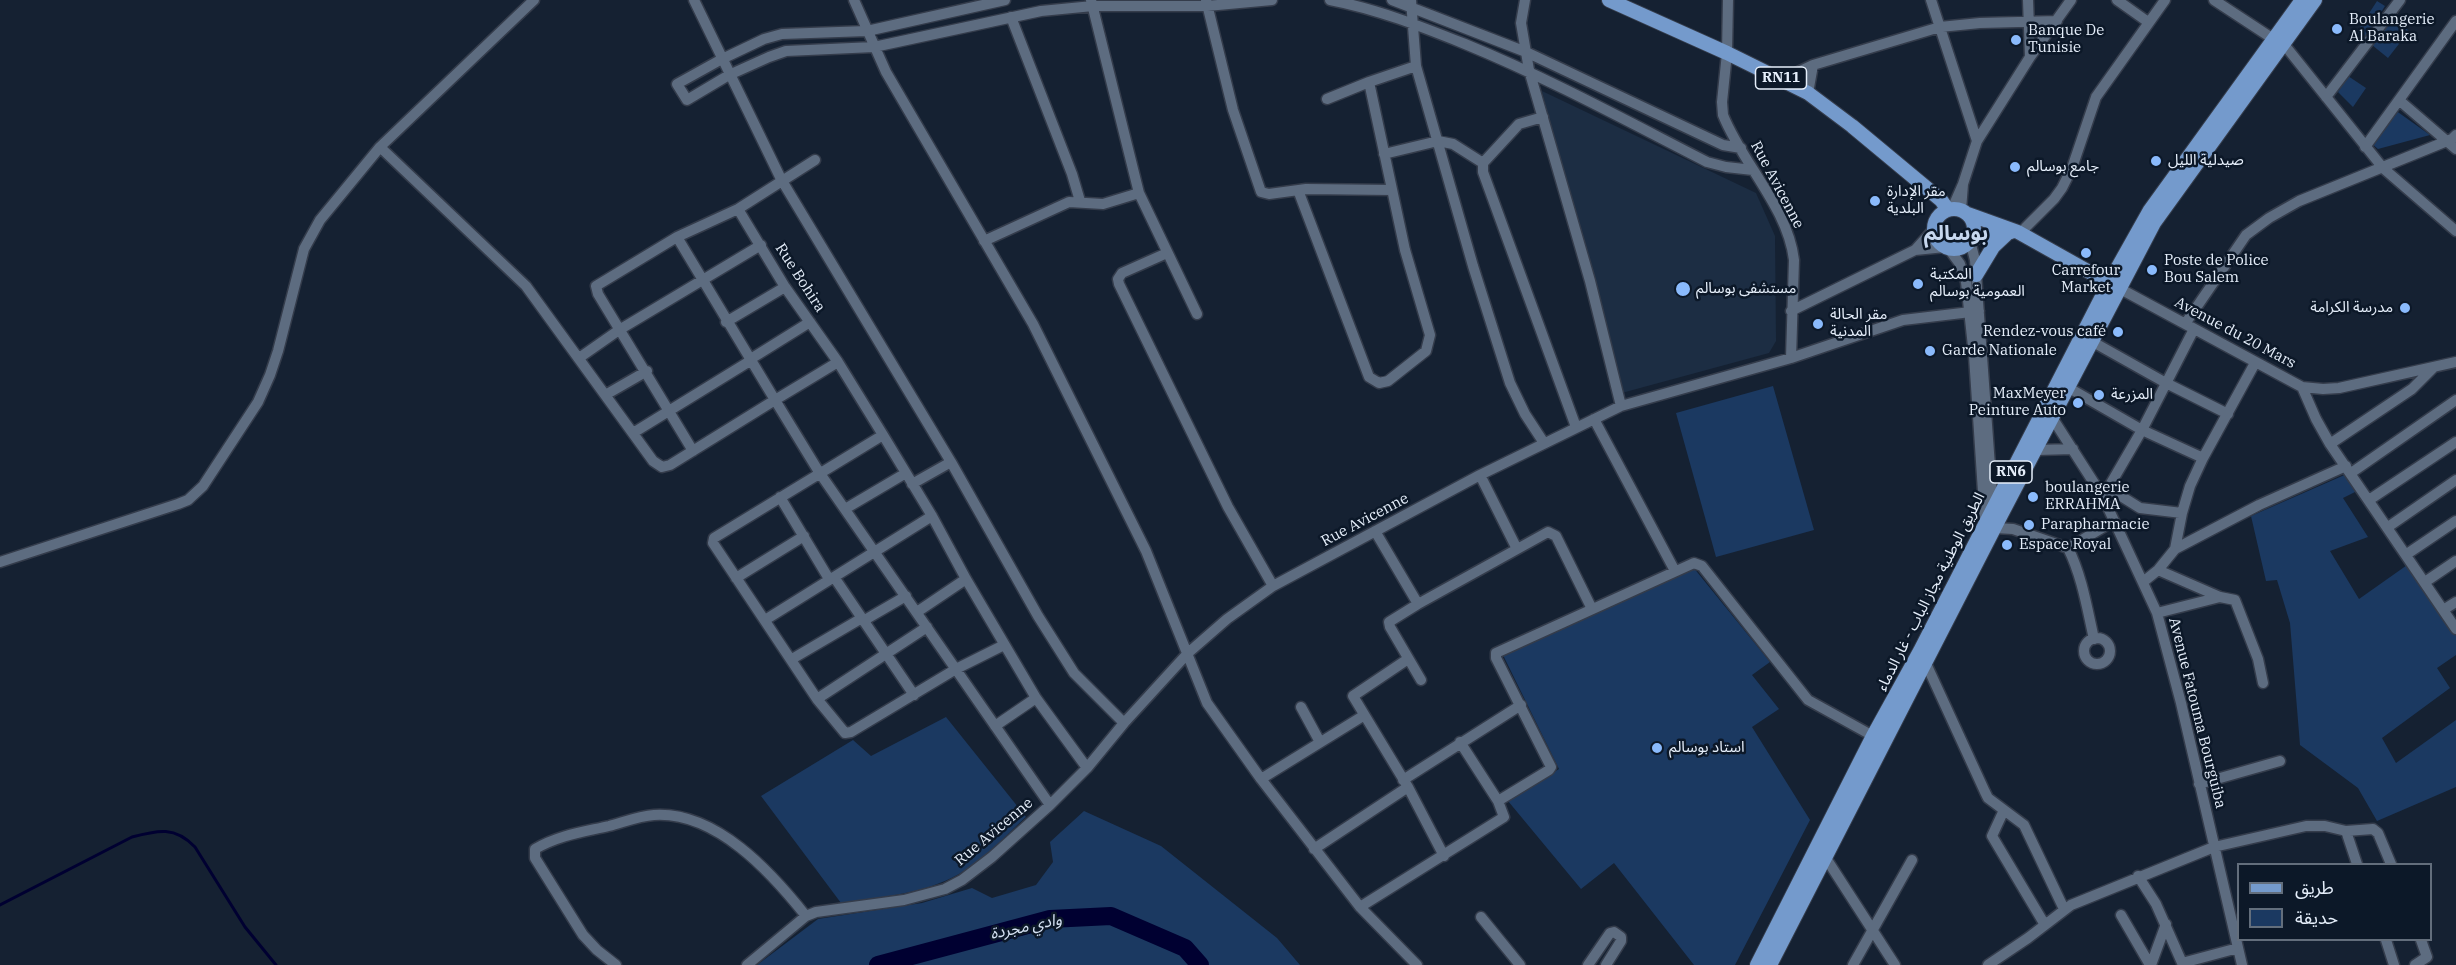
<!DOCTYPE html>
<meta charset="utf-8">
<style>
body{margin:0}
#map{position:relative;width:2456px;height:965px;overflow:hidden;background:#152132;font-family:"IBM Plex Serif","Noto Sans Arabic",serif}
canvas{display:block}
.legend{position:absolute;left:2237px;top:863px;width:195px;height:78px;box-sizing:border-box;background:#0c1828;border:2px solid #636e7c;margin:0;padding:8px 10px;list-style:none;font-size:18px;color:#e5eefa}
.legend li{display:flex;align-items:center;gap:12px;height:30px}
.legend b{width:30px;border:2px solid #636e7c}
</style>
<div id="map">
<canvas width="2456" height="965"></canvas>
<ul class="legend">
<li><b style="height:8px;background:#749acc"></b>طريق</li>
<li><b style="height:16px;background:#1b3961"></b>حديقة</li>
</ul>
</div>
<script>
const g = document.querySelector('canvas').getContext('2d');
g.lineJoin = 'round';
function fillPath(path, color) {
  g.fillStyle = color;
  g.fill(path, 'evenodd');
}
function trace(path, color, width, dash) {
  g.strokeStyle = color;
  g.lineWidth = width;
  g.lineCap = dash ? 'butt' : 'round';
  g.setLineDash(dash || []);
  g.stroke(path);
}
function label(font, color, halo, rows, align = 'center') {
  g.font = font + ' "IBM Plex Serif","Noto Sans Arabic",serif';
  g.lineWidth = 5;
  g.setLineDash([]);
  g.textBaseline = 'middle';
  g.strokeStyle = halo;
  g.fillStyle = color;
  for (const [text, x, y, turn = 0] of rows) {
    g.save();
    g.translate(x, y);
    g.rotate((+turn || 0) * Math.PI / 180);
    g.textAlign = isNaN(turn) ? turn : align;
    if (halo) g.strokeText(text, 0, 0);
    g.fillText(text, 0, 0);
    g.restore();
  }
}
fillPath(new Path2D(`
 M 1542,91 L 1756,193 L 1775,236 L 1776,341 L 1769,353 L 1618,394 Z`), '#1c2d43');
fillPath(new Path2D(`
 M 2377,1 L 2385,6 L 2363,41 L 2355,35 Z
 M 2392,17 L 2409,31 L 2388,58 L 2372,45 Z
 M 2348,76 L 2366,88 L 2353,107 L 2338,92 Z
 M 2395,110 L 2430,135 L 2378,149 L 2372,144 Z
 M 1773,386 L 1814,530 L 1716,557 L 1676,413 Z
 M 2349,473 L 2359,490 L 2343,498 L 2368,537 L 2330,551 L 2359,599 L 2410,563 L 2456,635 L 2456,655 L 2437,668 L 2450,688 L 2382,738 L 2396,763 L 2456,720 L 2456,787 L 2377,821 L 2358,788 L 2300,745 L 2290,623 L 2277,580 L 2266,581 L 2251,516 Z
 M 1693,567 L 1770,662 L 1752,675 L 1779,709 L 1752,727 L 1810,820 L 1735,965 L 1694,965 L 1614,863 L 1581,889 L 1508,801 L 1559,769 L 1503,655 Z
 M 946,717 L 1026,817 C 1005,836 984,860 959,874 C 924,894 880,897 841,903 L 761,796 L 853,740 L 871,756 Z
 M 1084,811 L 1161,846 L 1277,938 L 1300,965 L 757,965 L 818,919 L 922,903 L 972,888 L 992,898 L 1036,885 L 1053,862 L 1050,842 Z`), '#1b3961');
trace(new Path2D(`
 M 0,905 L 132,837 C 158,830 175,826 195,847 L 245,927 L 276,965`), '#000031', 3);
trace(new Path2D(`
 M 878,965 L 1050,919 L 1111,916 L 1185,948 L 1200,965`), '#000031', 18);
const minor = new Path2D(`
 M 694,0 L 781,179 L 951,462 L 1038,616 L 1074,673 L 1124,723
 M 854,0 L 886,72 L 1033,324 L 1146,551 L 1207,703 L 1261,779 L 1360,907 L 1417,965
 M 1005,0 L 867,31 L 782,34 L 764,39 L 722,59 L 677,84 L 687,100 L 729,75 L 769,57 L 786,51 L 874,47 L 1041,11 L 1093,6 L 1207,6 L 1272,0
 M 1091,0 L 1139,193 L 1197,314
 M 1206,0 L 1233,110 L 1261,192 L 1269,194 L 1306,189 L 1392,190
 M 1330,0 C 1377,9 1420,26 1465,44 C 1548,78 1627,121 1707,162 L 1726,167 L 1753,170
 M 1392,0 L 1526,52 L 1723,145 L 1741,148
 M 1411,0 L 1416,66 L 1473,266 L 1510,383 L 1525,414 L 1544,443
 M 1525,0 L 1521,23 L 1529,70 L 1590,281 L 1621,406
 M 1728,0 L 1727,53 L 1722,102 L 1723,115 C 1742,163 1788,208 1794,260 L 1791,358
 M 1931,0 L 1977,141
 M 2028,0 L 2030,57
 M 2117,0 L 2148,22
 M 2214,0 L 2287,48 L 2383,168 L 2456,231
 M 1011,17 L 1072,174 L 1080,201
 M 1783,79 L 1813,65 L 1940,27 L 1980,23 L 2057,21
 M 1808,93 L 1813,65
 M 2326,97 L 2400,0
 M 1327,99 L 1369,82
 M 2400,101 L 2456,149
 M 1543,117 L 1519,124 L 1483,163 L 1483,172 L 1576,427
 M 380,147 L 526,286 L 653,461 L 662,467 L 670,465 L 775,400 L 677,237
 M 2365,147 L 2456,21
 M 1384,154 L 1438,141 L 1453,144 L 1483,163
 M 1298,190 L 1369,377 L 1379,383 L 1388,381 L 1426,351 L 1430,335 L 1405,250 L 1369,82 L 1416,66
 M 738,209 L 785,287 L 838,362 L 883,435 L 932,516 L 966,579 L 1036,698 L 1087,768
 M 1952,209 L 1963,184 L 1977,141 L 2030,57 L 2071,0
 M 1961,210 L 1963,184
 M 2021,234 L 2026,227 L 2054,199 L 2062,188 L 2072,168 L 2096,97 L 2165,0
 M 984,241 L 1069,202 L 1103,204 L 1139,193
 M 1970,241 L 1975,260 L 1993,507 L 1995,509
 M 1949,249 L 1960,264 L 1966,282 L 1974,356 L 1985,522 L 1995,528 L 2013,529 L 2068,548 L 2114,521
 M 1915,250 L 1933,230
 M 1167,253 L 1122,273 L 1118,279 L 1119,284 L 1228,507 L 1273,586
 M 2115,286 L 2302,387 L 2323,389 L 2339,388 L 2456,362
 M 1791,311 L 1915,250 L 1945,247
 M 726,322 L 785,287
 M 2185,324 L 2246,235 L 2269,218 L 2299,201 L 2452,139 L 2456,135
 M 2093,342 L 2166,383 L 2228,414
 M 579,358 L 619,330 L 761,245
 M 749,360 L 810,322
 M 838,362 L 775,400 L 819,472 L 1050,805
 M 2302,387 L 2316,419 L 2330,444 L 2456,629
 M 2069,388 L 2142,430 L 2203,458
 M 607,394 L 647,371
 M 1594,419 L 1675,571
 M 2053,419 L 2103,497 L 2157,613 L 2181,703 L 2242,965
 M 633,433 L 750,361
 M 883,435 L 714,538 L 713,543 L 817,699 L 845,733 L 851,732 L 956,669 L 1004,645
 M 2330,444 L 2412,389 L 2433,368
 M 2037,450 L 2073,449
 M 693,451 L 598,294 L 596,286 L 677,237 L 738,209 L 815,160
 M 2351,473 L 2456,400
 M 1480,475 L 1517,549
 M 912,484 L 951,462
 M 2108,488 L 2140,508 L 2182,513
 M 780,497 L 829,579
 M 2103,497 L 2142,430 L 2194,329
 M 2369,500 L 2456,442
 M 845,509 L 906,473
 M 2388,527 L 2456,480
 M 1375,531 L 1418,604
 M 2068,548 C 2082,576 2087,608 2094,639
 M 2175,549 L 2259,505 L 2346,466
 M 2407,554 L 2456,521
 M 0,562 L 178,504 L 188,500 L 203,486 L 258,402 L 270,375 L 278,351 L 304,249 L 320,220 L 380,147 L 534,0
 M 2158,570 L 2220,597 L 2235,600 L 2258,659 L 2263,683
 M 834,577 L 914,695
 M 736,578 L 804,536
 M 2143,582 L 2158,570 L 2175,549 L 2182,513 L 2190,486 L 2203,458 L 2255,363
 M 2425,582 L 2456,561
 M 2443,610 L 2456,602
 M 917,612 L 966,579
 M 2157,613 L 2220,597
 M 765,620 L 932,516
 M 863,621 L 906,596
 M2084 651a13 13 0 1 1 26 0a13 13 0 1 1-26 0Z
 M 1923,657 L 1985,792 L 1988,798 L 2024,825 L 2064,909
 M 792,659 L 862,618
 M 1408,659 L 1353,696 L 1408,787 L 1444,856
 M 1421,680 L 1390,627 L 1389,622 L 1418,604 L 1548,532 L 1556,536 L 1592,609
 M 817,699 L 927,627
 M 1301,707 L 1320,742
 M 995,726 L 1036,698
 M 1261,779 L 1363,716
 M 1403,780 L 1521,705
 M 2199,784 L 2280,761
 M 1498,801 L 1549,770 L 1551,767 L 1496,658 L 1496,653 L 1694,563 L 1702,566 L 1808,700 L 1873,736
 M 2004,810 L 1992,836 L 2045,925
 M 2346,831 L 2357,864
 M 1314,849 L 1408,787
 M 1822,852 L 1895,965
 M 2138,876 L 2156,904 L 2183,965
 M 1360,907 L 1504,817 L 1498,801 L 1460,742
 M 2121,915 L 2150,965
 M 1481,917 L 1520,965
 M 2386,940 L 2394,965
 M 2182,963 L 2238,948
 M 616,965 L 597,950 L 583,935 L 535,858 L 535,849 C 559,835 583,832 609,826 C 624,822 639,816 654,815 C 716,811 771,872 806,916
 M 747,965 L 806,916 L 816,912 L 904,900 L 945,889 L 962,880 L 992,857 L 1050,805 L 1087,768 L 1124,723 L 1188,653 L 1227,619 L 1273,586 L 1480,475 L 1621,406 L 1791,358 L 1903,320 L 1979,311
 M 1588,965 L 1610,933 L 1614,932 L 1621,937 L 1621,941 L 1606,965
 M 1853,965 L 1912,860
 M 1988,965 L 2028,938 L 2071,905 L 2214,847 L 2306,826 L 2325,826 L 2346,831 L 2373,829 L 2378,833 L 2391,864
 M 2151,965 L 2166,924
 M 2415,965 L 2427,957 L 2421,940`);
const major = new Path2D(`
 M 1609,0 L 1727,53 L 1808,93 L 1852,126 L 1941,200 L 1948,210
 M1934 229a20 20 0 1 1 40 0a20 20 0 1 1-40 0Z
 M 1968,214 L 2018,232 L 2109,283
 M 1972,238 L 2011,232
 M 1976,275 L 1993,247 L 2009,232
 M 1757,965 L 1873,736 L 1920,651 L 2109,283 L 2150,210 L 2302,0
 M 1770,965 L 2001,515 L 2154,223 L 2315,0`);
trace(minor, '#343c4b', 13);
trace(major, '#343c4b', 16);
trace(minor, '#5d6c80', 10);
trace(major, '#749acc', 14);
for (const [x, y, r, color] of [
 [2337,29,6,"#8abafc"],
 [2016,40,6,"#8abafc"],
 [2156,161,6,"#8abafc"],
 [2015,167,6,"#8abafc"],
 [1875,201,6,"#8abafc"],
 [2086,253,6,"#8abafc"],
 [2152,270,6,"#8abafc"],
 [1918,284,6,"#8abafc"],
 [1683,289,8,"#8abafc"],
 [2405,308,6,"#8abafc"],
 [1818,324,6,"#8abafc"],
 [2118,332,6,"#8abafc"],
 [1930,351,6,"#8abafc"],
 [2099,395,6,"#8abafc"],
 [2078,403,6,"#8abafc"],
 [2033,497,6,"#8abafc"],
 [2029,525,6,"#8abafc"],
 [2007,545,6,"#8abafc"],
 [1657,748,6,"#8abafc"]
]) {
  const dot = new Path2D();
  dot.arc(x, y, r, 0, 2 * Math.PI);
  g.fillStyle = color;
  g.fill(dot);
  trace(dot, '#0c1828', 2);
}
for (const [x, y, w] of [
 [1781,78,51],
 [2011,472,42]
]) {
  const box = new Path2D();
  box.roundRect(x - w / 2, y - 11, w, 22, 4.5);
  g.fillStyle = '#0c1828';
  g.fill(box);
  trace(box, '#e5eefa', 1.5);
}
label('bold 14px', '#e5eefa', null, [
 ["RN11",1781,78],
 ["RN6",2011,472]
]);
label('15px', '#e5eefa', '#0c1828', [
 ["Boulangerie",2349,20],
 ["Al Baraka",2349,37],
 ["Banque De",2028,31],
 ["Tunisie",2028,48],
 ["صيدلية الليل",2168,161],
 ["جامع بوسالم",2027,167],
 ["مقر الإدارة",1887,192],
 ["البلدية",1887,209],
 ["Poste de Police",2164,261],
 ["Bou Salem",2164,278],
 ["Carrefour",2086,271,"center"],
 ["Market",2086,288,"center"],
 ["المكتبة",1930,275],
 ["العمومية بوسالم",1930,292],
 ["مستشفى بوسالم",1696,289],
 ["مدرسة الكرامة",2393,308,"right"],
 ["مقر الحالة",1830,315],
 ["المدنية",1830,332],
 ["Rendez-vous café",2106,332,"right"],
 ["Garde Nationale",1942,351],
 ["MaxMeyer",2066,394,"right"],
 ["Peinture Auto",2066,411,"right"],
 ["المزرعة",2111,395],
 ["boulangerie",2045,488],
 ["ERRAHMA",2045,505],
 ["Parapharmacie",2041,525],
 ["Espace Royal",2019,545],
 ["استاد بوسالم",1669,748]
], 'left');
label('15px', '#e5eefa', '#0c1828', [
 ["Rue Avicenne",1777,185,62],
 ["Rue Bohira",800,278,57],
 ["Avenue du 20 Mars",2235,333,28],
 ["Rue Avicenne",1365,520,-28],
 ["الطريق الوطنية مجاز الباب - غار الدماء",1931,592,-63],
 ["Avenue Fatouma Bourguiba",2197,713,76],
 ["Rue Avicenne",994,832,-40]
]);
label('italic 16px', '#d6e2f4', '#0c1828', [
 ["وادي مجردة",1026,927,-12]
]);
label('bold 21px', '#c7d8ef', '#0c1828', [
 ["بوسالم",1956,234]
]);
</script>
